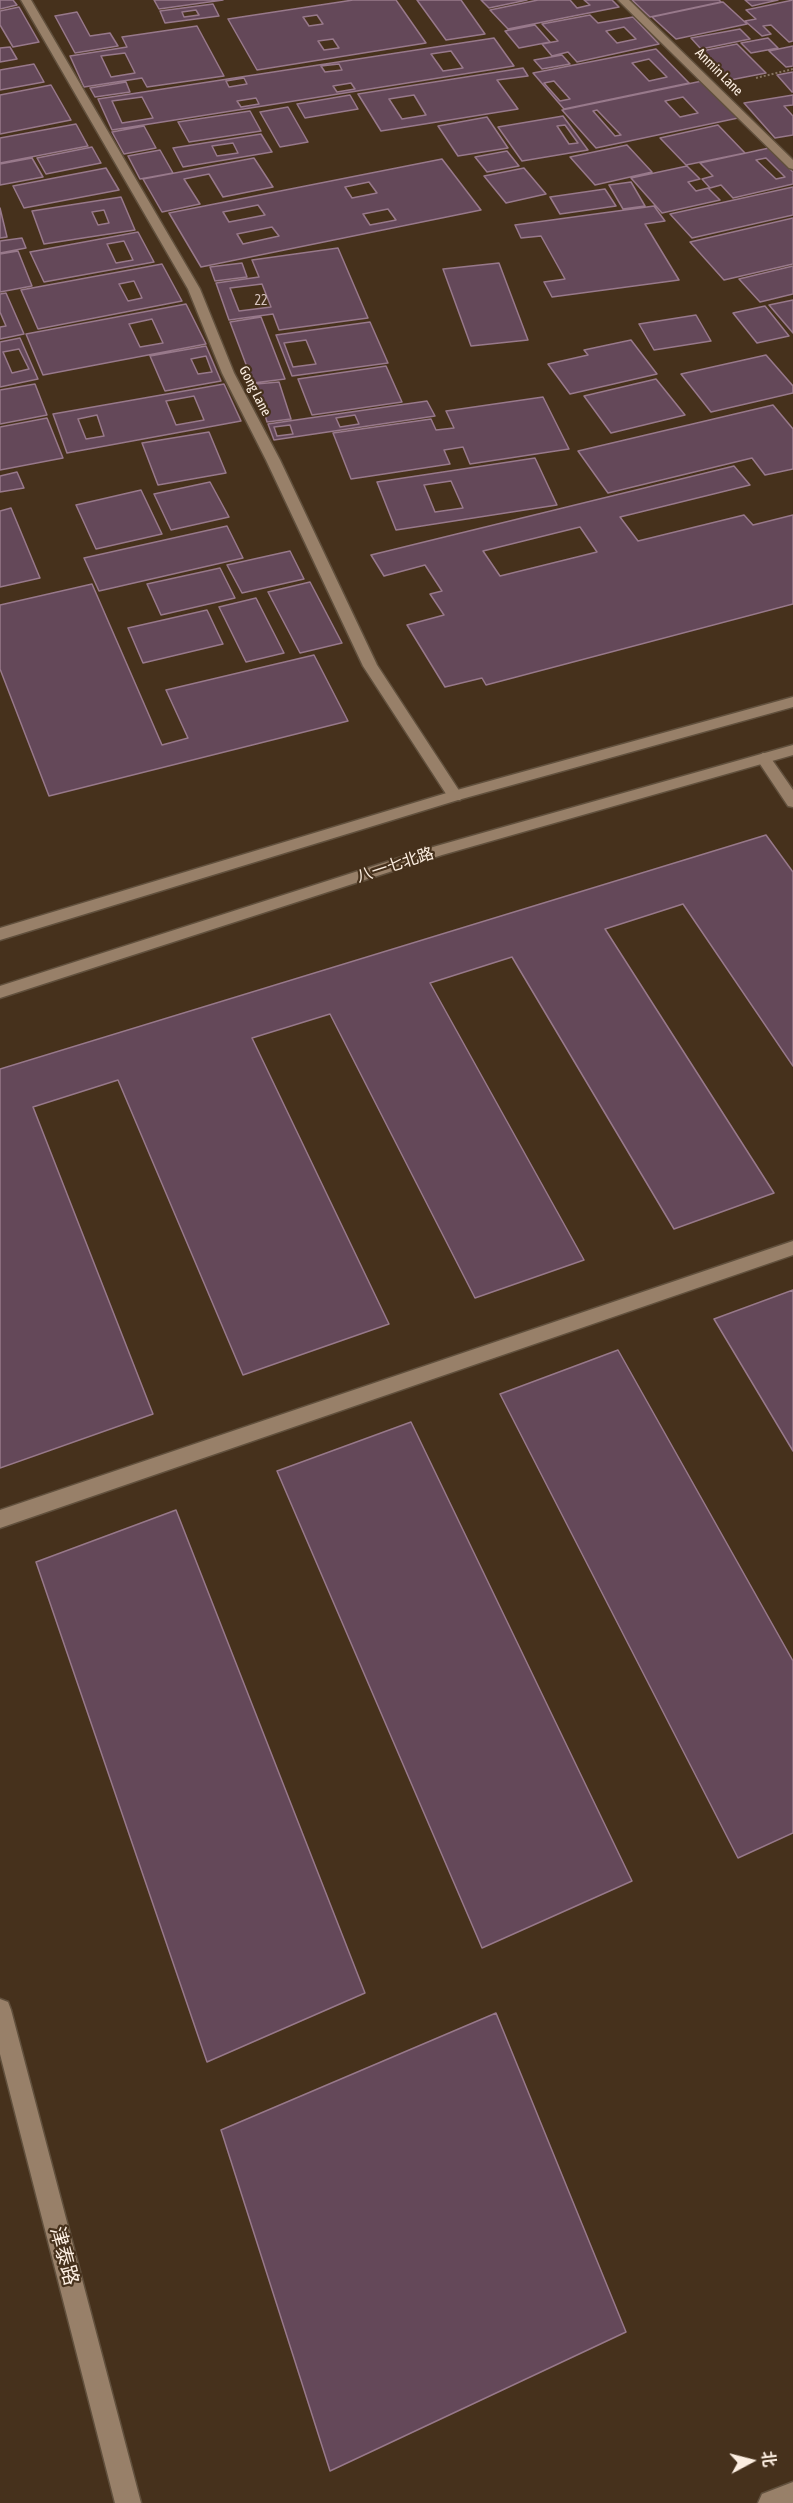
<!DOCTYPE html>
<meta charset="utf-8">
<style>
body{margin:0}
#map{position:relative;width:793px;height:2503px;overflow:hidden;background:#46311c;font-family:"Asap Condensed","Noto Sans SC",sans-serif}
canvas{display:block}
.north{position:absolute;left:721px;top:2431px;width:60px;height:60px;-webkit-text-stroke:4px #46311c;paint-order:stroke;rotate:83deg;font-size:16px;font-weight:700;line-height:24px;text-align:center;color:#fceee1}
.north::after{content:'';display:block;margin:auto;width:21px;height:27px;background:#fceee1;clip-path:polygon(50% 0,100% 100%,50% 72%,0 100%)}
</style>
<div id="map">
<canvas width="793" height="2503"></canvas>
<div class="north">北</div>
</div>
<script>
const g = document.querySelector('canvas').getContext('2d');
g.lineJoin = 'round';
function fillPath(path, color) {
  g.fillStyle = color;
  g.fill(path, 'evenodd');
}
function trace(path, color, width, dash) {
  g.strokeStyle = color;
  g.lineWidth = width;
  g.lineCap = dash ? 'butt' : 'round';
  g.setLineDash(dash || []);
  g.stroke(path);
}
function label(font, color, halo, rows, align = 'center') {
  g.font = font + ' "Asap Condensed","Noto Sans SC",sans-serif';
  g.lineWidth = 4.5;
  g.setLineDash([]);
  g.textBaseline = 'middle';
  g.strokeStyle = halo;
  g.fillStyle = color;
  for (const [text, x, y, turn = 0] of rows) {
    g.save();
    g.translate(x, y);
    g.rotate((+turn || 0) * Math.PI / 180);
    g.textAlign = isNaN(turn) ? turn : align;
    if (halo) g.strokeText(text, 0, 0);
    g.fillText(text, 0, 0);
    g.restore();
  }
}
const building = new Path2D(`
 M 0,0 L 13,0 L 17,5 L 0,9 Z
 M 154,0 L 223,0 L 159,9 Z
 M 353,0 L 396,0 L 426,43 L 257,70 L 228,19 ZM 317,15 L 323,24 L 309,26 L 303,17 ZM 333,39 L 339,48 L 324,50 L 318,41 Z
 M 417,0 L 461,0 L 485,34 L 446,40 Z
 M 481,0 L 527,0 L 489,8 Z
 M 538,0 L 570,0 L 577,8 L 590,5 L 584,0 L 612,0 L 619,7 L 508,29 L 490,10 Z
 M 632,0 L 719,0 L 721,2 L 650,17 Z
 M 745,0 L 778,0 L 752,6 Z
 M 793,0 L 793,41 L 789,42 L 771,25 L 763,26 L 771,34 L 762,36 L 745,21 L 756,19 L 746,10 Z
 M 723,2 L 747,24 L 676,39 L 652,17 Z
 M 213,4 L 219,16 L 165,23 L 160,11 ZM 196,10 L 199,15 L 184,17 L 182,12 Z
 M 19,7 L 39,42 L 13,47 L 0,25 L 0,11 Z
 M 77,12 L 90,36 L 110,33 L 118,46 L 75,53 L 55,16 Z
 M 590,15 L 598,23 L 633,17 L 659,44 L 577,62 L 568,52 L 552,56 L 542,44 L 558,41 L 542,24 ZM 624,27 L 636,39 L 617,43 L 606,31 Z
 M 535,25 L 550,42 L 519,48 L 505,31 Z
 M 197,26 L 224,76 L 147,87 L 142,78 L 84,87 L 70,56 L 127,47 L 122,37 ZM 125,53 L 135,73 L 111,77 L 101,56 Z
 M 740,29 L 750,39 L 701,49 L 691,38 Z
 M 494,38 L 514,66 L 112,130 L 98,99 ZM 451,51 L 463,68 L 443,71 L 431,54 ZM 339,64 L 342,70 L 325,72 L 321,66 ZM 244,78 L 247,84 L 229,87 L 226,81 ZM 351,83 L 355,89 L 337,92 L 333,86 ZM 142,97 L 153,118 L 122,123 L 112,101 ZM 256,98 L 259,104 L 241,107 L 237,101 Z
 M 768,38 L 778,48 L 751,53 L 741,43 Z
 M 737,44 L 766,73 L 730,80 L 702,51 Z
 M 793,46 L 793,66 L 786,67 L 769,51 Z
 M 10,47 L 17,59 L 0,62 L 0,48 Z
 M 656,49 L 689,83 L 564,109 L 533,73 ZM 649,59 L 667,77 L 649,81 L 632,63 ZM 554,81 L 570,99 L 560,101 L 544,83 Z
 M 562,55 L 570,64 L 542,69 L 534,60 Z
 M 34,64 L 44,82 L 0,90 L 0,70 Z
 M 523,68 L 528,76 L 497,80 L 518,109 L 381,131 L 358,94 ZM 414,95 L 426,115 L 402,119 L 389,99 Z
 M 793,72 L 793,92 L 792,92 L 777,75 Z
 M 702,81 L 738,118 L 596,148 L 562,110 ZM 683,97 L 698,113 L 680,117 L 665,101 ZM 597,110 L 621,135 L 615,136 L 593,111 Z
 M 126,82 L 130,92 L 95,97 L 90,88 Z
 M 51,85 L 71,120 L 0,134 L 0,95 Z
 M 350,95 L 358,109 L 305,118 L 297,104 Z
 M 793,95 L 793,105 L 784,106 L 793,116 L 793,135 L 775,138 L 744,103 Z
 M 288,107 L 308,142 L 280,147 L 260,112 Z
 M 250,111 L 261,131 L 189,142 L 178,122 Z
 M 563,116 L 588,150 L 522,161 L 498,127 ZM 565,125 L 578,143 L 569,144 L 557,126 Z
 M 487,117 L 508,148 L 458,156 L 438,126 Z
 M 76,124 L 88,146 L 0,163 L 0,138 Z
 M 718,125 L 745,153 L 686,165 L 660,138 Z
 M 144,126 L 156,148 L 124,154 L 112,132 Z
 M 261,134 L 272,152 L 183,167 L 173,148 ZM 233,143 L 238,153 L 217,156 L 212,146 Z
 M 627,145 L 652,172 L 595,185 L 570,157 Z
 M 92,147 L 101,163 L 46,174 L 37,158 Z
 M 769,148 L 793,172 L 793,184 L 733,198 L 721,185 L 710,188 L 702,179 L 713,176 L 700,163 ZM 766,158 L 785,177 L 776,179 L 756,160 Z
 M 160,150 L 173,173 L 140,179 L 128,156 Z
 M 507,151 L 519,166 L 487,172 L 475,157 Z
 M 32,158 L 43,177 L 0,185 L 0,164 Z
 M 254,158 L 273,187 L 223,197 L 209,174 L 184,179 L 200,204 L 162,212 L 143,179 Z
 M 442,159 L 481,210 L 201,267 L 169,213 ZM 369,182 L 377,193 L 352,198 L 345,187 ZM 258,205 L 265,215 L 229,222 L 223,212 ZM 388,209 L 396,220 L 370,225 L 363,214 ZM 272,227 L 279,236 L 243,244 L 237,234 Z
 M 687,166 L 700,179 L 688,182 L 696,191 L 708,188 L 720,200 L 662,213 L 631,178 Z
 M 106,168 L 119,190 L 24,208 L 13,186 Z
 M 524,168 L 546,194 L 506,203 L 484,176 Z
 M 631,182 L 645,206 L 623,209 L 609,185 Z
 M 793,187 L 793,215 L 692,238 L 670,214 Z
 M 605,189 L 616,206 L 560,214 L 550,197 Z
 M 121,197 L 135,230 L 44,244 L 32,211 ZM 104,210 L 109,223 L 98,225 L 92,212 Z
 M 654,206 L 665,221 L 645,224 L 679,280 L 552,297 L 544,282 L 565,279 L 541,236 L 521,238 L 515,225 Z
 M 0,208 L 7,237 L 0,238 Z
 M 793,218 L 793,264 L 724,280 L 690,242 Z
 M 138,232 L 154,262 L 44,282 L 30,252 ZM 124,241 L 133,260 L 116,263 L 107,244 Z
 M 22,238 L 26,248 L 0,253 L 0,241 Z
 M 338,248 L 368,318 L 279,330 L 273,314 L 229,320 L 216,283 L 259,277 L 252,260 ZM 262,284 L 271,307 L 239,311 L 230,288 Z
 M 18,251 L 32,286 L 0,292 L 0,254 Z
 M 242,263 L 247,277 L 215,281 L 210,267 Z
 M 499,263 L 528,340 L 471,346 L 443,269 Z
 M 162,264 L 182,301 L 38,329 L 21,290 ZM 134,281 L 142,298 L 128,301 L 119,284 Z
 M 793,266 L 793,294 L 760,302 L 739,279 Z
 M 6,293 L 24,334 L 0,339 L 0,327 L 6,326 L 0,312 L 0,294 Z
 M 793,300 L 793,333 L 769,305 Z
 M 186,304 L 206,344 L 43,375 L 26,334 ZM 152,319 L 163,343 L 140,347 L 129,324 Z
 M 765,306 L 789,336 L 757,343 L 733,313 Z
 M 696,315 L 711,341 L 654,350 L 639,324 Z
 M 261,317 L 285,379 L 253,383 L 230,322 Z
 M 370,322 L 388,363 L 292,376 L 276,335 ZM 306,340 L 316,364 L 293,367 L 284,343 Z
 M 20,338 L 38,379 L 0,387 L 0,342 ZM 19,349 L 29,369 L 12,373 L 3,352 Z
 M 631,340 L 657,374 L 570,394 L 548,364 L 588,355 L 584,350 Z
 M 206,346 L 221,381 L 165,391 L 150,356 ZM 206,356 L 212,372 L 198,374 L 191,359 Z
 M 766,355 L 793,386 L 793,393 L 711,412 L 681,374 Z
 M 386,366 L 402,402 L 312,415 L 298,379 Z
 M 656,379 L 685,415 L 611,433 L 584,396 Z
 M 279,382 L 291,419 L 267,422 L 256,384 Z
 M 35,384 L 47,415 L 0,424 L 0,390 Z
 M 224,384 L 241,421 L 67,453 L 53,414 ZM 194,396 L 204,420 L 176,425 L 166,401 ZM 97,415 L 104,436 L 86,439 L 78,419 Z
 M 543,397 L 569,449 L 470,464 L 463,447 L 444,450 L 450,464 L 351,479 L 333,433 L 431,419 L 436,430 L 454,428 L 446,411 Z
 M 427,401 L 435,416 L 274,440 L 268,424 ZM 355,415 L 359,424 L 340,427 L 336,418 ZM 290,425 L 293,434 L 277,436 L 274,427 Z
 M 773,405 L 793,429 L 793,469 L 765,475 L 752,458 L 608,493 L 578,451 Z
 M 47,418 L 63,458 L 0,470 L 0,427 Z
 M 209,432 L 226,473 L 158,485 L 142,443 Z
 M 535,458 L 557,505 L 396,530 L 377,482 ZM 451,481 L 463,508 L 435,512 L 424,485 Z
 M 734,466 L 750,485 L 620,517 L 638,541 L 744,515 L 753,525 L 793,515 L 793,604 L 486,685 L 482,678 L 445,687 L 407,625 L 444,615 L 430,594 L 442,591 L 425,565 L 384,576 L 371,555 ZM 580,527 L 597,552 L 500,576 L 483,551 Z
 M 17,472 L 24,488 L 0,492 L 0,476 Z
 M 210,482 L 229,517 L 171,530 L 154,494 Z
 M 141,490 L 162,534 L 96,549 L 76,505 Z
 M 11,508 L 40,578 L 0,587 L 0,511 Z
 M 227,526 L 243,558 L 99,591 L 84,558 Z
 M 290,551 L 304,579 L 242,593 L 227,565 Z
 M 220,568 L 235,598 L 161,615 L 147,584 Z
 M 310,582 L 342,643 L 300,653 L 268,592 Z
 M 92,584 L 162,745 L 188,738 L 166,690 L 314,655 L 348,721 L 49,796 L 0,669 L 0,605 Z
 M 256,598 L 284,653 L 246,662 L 219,607 Z
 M 207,610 L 223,644 L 143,663 L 128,628 Z
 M 766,835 L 793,872 L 793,1066 L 683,904 L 605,929 L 774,1193 L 674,1229 L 512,957 L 430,983 L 584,1260 L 475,1298 L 330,1014 L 252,1038 L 389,1324 L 243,1375 L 118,1080 L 33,1107 L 153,1414 L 0,1468 L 0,1069 Z
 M 793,1290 L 793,1451 L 714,1319 Z
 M 618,1350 L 793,1661 L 793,1833 L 738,1858 L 500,1394 Z
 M 411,1422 L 632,1881 L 482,1948 L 277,1471 Z
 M 176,1510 L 365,1993 L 207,2062 L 36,1562 Z
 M 496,2013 L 626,2332 L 330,2471 L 221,2130 Z`);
fillPath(building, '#644859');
trace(building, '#98798b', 1.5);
const street = new Path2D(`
 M 21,0 L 31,0 L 200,289 L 234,373 L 280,460 L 377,665 L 460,792 L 463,796 L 460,800 L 450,800 L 363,666 L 266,460 L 222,373 L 188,289 Z
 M 618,0 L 629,0 L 793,160 L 793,169 L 789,168 Z
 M 763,753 L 768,754 L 793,790 L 793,807 L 788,806 L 756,758 Z
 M 793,1241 L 793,1255 L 0,1528 L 0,1510 Z`);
const secondary = new Path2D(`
 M 793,697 L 793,707 L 458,800 L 0,940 L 0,928 L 450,792 Z
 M 793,745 L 793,755 L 442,855 L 0,998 L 0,986 L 433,847 Z
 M 0,1999 L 8,2002 L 11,2010 L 141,2503 L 115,2503 L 0,2054 Z
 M 793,2482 L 793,2503 L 758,2503 L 762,2494 Z`);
trace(street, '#61503d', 3);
trace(secondary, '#61503d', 3);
trace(new Path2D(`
 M 756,78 L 793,69`), '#857260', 2, [2, 2]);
fillPath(street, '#988069');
fillPath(secondary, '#988069');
label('14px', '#fceee1', '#46311c', [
 ["Anmin Lane",719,72,45],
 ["Gong Lane",255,391,63]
]);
label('14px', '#d6c4bf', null, [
 ["22",261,301]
]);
label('16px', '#fceee1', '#46311c', [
 ["八一七北路",395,865,-18]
]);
label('20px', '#fceee1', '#46311c', [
 ["津泰路",64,2256,75]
]);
</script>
